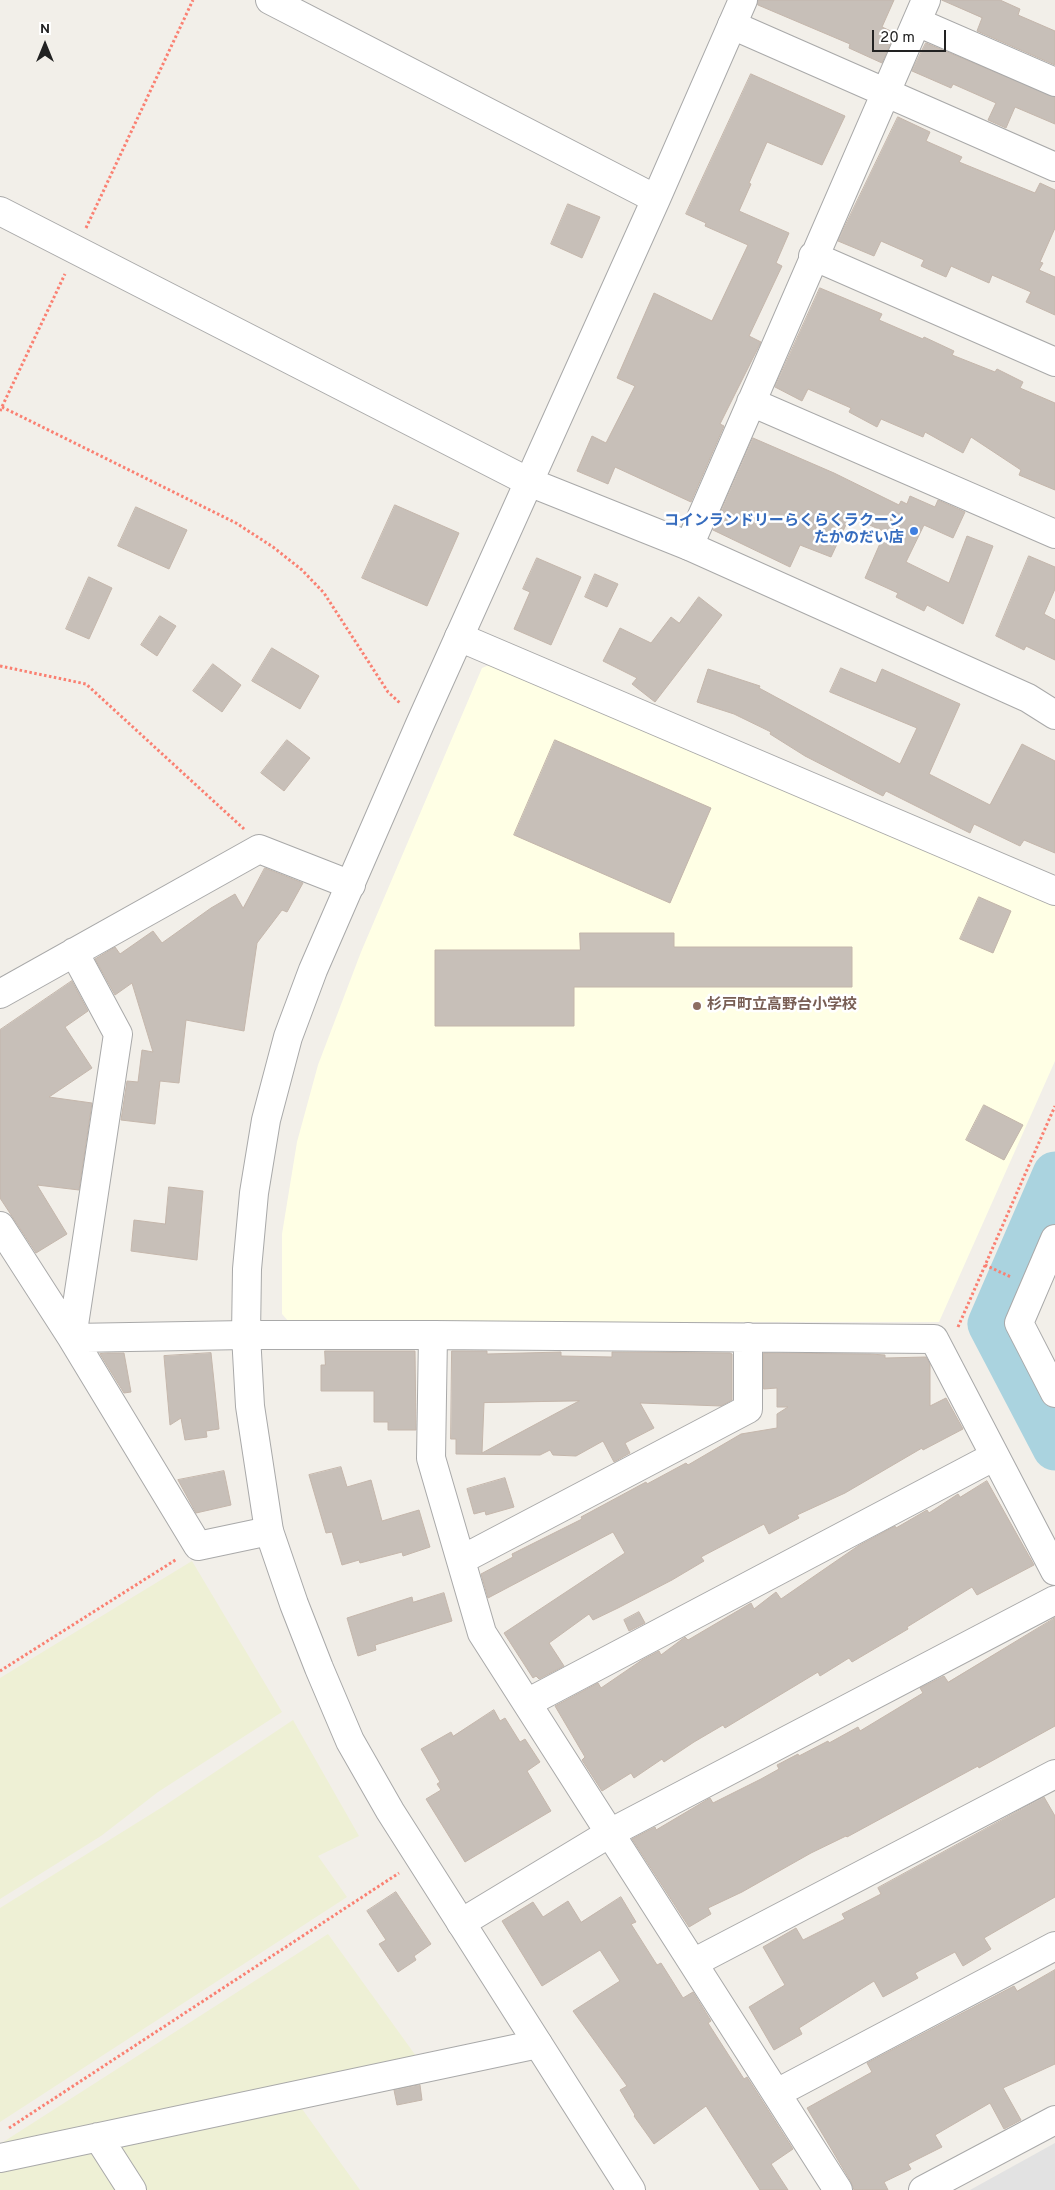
<!DOCTYPE html>
<meta charset="utf-8">
<style>
body{margin:0}
#map{position:relative;width:1055px;height:2190px;overflow:hidden;background:#f2efe9;font-family:Overpass,sans-serif}
canvas{display:block}
.north{position:absolute;left:20px;top:20px;width:50px;height:50px;-webkit-text-stroke:4px #fff;paint-order:stroke;rotate:0deg;font-size:14px;font-weight:700;line-height:20px;text-align:center;color:#222}
.north::after{content:'';display:block;margin:auto;width:18px;height:22px;background:#222;clip-path:polygon(50% 0,100% 100%,50% 72%,0 100%)}
.scale{position:absolute;left:872px;top:30px;width:74px;height:22px;box-sizing:border-box;border:2px solid #222;border-top:0;padding-left:6px;font-size:15px;line-height:18px;white-space:nowrap;color:#222;-webkit-text-stroke:4px #fff;paint-order:stroke}
</style>
<div id="map">
<canvas width="1055" height="2190"></canvas>
<div class="north">N</div>
<div class="scale">20 m</div>
</div>
<script>
const g = document.querySelector('canvas').getContext('2d');
g.lineJoin = 'round';
function fillPath(path, color) {
  g.fillStyle = color;
  g.fill(path, 'evenodd');
}
function trace(path, color, width, dash) {
  g.strokeStyle = color;
  g.lineWidth = width;
  g.lineCap = dash ? 'butt' : 'round';
  g.setLineDash(dash || []);
  g.stroke(path);
}
function label(font, color, halo, rows, align = 'center') {
  g.font = font + ' Overpass,"Noto Sans JP",sans-serif';
  g.lineWidth = 5;
  g.setLineDash([]);
  g.textBaseline = 'middle';
  g.strokeStyle = halo;
  g.fillStyle = color;
  for (const [text, x, y, turn = 0] of rows) {
    g.save();
    g.translate(x, y);
    g.rotate((+turn || 0) * Math.PI / 180);
    g.textAlign = isNaN(turn) ? turn : align;
    if (halo) g.strokeText(text, 0, 0);
    g.fillText(text, 0, 0);
    g.restore();
  }
}
fillPath(new Path2D(`
 M 494,663 L 1055,904 L 1055,1061 L 939,1322 L 289,1322 L 282,1314 L 282,1234 L 297,1142 L 318,1065 L 361,952 L 482,668 Z`), '#ffffe5');
fillPath(new Path2D(`
 M 192,1561 L 282,1712 L 158,1792 L 101,1836 L 0,1899 L 0,1678 Z
 M 293,1720 L 359,1836 L 318,1856 L 347,1897 L 0,2122 L 0,1908 L 164,1806 Z
 M 328,1934 L 416,2056 L 0,2148 L 0,2144 Z
 M 300,2106 L 360,2190 L 142,2190 L 111,2143 Z
 M 91,2148 L 117,2190 L 0,2190 L 0,2169 Z`), '#eef0d5');
fillPath(new Path2D(`
 M 1055,2143 L 1055,2190 L 970,2190 Z`), '#e2e2e2');
trace(new Path2D(`
 M 1055,1174 L 990,1324 L 1055,1448`), '#aad3df', 45);
const building = new Path2D(`
 M 758,0 L 894,0 L 882,27 L 895,33 L 882,63 L 849,48 L 850,44 L 758,5 Z
 M 942,0 L 1000,0 L 1020,9 L 1018,15 L 1055,31 L 1055,65 L 977,31 L 982,18 Z
 M 926,43 L 1055,97 L 1055,124 L 1015,107 L 1006,128 L 988,120 L 996,103 L 953,84 L 951,88 L 912,71 Z
 M 751,74 L 845,116 L 822,165 L 767,142 L 749,183 L 751,184 L 739,211 L 789,233 L 776,263 L 782,266 L 749,336 L 761,342 L 720,424 L 724,426 L 691,502 L 615,467 L 608,484 L 577,471 L 592,436 L 606,443 L 635,386 L 617,378 L 654,293 L 712,321 L 748,245 L 705,226 L 706,223 L 686,214 Z
 M 898,117 L 930,132 L 926,141 L 962,157 L 959,162 L 1035,193 L 1040,183 L 1055,190 L 1055,228 L 1040,262 L 1043,263 L 1039,270 L 1055,277 L 1055,315 L 1026,302 L 1031,292 L 992,275 L 989,283 L 951,266 L 946,277 L 921,266 L 924,260 L 881,241 L 874,256 L 838,241 Z
 M 568,204 L 600,217 L 582,258 L 551,244 Z
 M 820,288 L 882,314 L 879,320 L 923,339 L 924,337 L 954,351 L 952,355 L 995,372 L 997,369 L 1023,382 L 1020,388 L 1055,403 L 1055,490 L 1019,475 L 1021,470 L 971,437 L 963,453 L 925,432 L 923,437 L 881,419 L 877,427 L 849,412 L 851,408 L 808,389 L 802,401 L 775,387 Z
 M 753,438 L 834,473 L 899,505 L 901,501 L 907,504 L 910,496 L 935,507 L 938,500 L 965,512 L 953,538 L 924,525 L 906,562 L 949,583 L 967,536 L 993,546 L 963,624 L 927,605 L 924,611 L 896,597 L 898,593 L 865,578 L 885,532 L 850,516 L 831,557 L 800,545 L 790,567 L 713,530 Z
 M 395,505 L 459,533 L 427,606 L 362,578 Z
 M 136,507 L 187,530 L 169,569 L 118,546 Z
 M 1029,556 L 1055,567 L 1055,589 L 1044,614 L 1055,620 L 1055,660 L 1026,646 L 1024,650 L 996,636 Z
 M 537,558 L 581,577 L 551,645 L 514,629 L 530,592 L 523,589 Z
 M 595,574 L 618,584 L 607,607 L 585,597 Z
 M 89,577 L 112,588 L 89,639 L 66,629 Z
 M 699,597 L 722,615 L 655,702 L 632,684 L 637,678 L 603,661 L 620,628 L 651,643 L 671,617 L 679,623 Z
 M 160,616 L 176,626 L 157,656 L 141,645 Z
 M 272,648 L 319,676 L 300,709 L 252,681 Z
 M 213,664 L 241,685 L 222,712 L 193,691 Z
 M 841,668 L 876,683 L 882,669 L 960,704 L 929,774 L 990,805 L 1022,744 L 1055,761 L 1055,853 L 1024,840 L 1020,846 L 974,824 L 970,833 L 886,791 L 883,796 L 805,756 L 770,734 L 771,732 L 734,714 L 697,702 L 708,669 L 760,686 L 759,688 L 900,764 L 917,728 L 830,692 Z
 M 287,740 L 310,758 L 284,791 L 261,773 Z
 M 555,740 L 711,808 L 670,903 L 514,835 Z
 M 265,868 L 303,883 L 287,912 L 282,910 L 257,943 L 244,1031 L 186,1020 L 179,1083 L 160,1081 L 155,1124 L 121,1120 L 127,1081 L 138,1082 L 142,1050 L 153,1052 L 132,983 L 115,995 L 95,959 L 115,947 L 120,954 L 153,931 L 162,943 L 211,908 L 235,894 L 243,908 Z
 M 979,897 L 1011,911 L 993,953 L 960,939 Z
 M 580,933 L 674,933 L 674,947 L 852,947 L 852,987 L 574,987 L 574,1026 L 435,1026 L 435,950 L 580,950 Z
 M 72,981 L 88,1011 L 65,1027 L 92,1068 L 49,1097 L 92,1103 L 79,1190 L 37,1185 L 67,1234 L 36,1253 L 0,1198 L 0,1030 Z
 M 984,1105 L 1023,1125 L 1004,1160 L 966,1140 Z
 M 169,1187 L 203,1191 L 197,1260 L 131,1251 L 134,1220 L 165,1224 Z
 M 325,1351 L 415,1351 L 416,1430 L 388,1430 L 388,1422 L 374,1422 L 374,1391 L 321,1391 L 321,1365 L 325,1365 Z
 M 452,1351 L 487,1351 L 487,1354 L 561,1352 L 561,1356 L 612,1357 L 612,1352 L 730,1353 L 732,1354 L 732,1400 L 721,1406 L 640,1403 L 654,1428 L 625,1443 L 630,1453 L 614,1462 L 603,1441 L 576,1456 L 553,1455 L 550,1450 L 540,1455 L 456,1454 L 456,1439 L 451,1439 ZM 579,1401 L 482,1453 L 484,1403 Z
 M 107,1353 L 124,1353 L 131,1392 L 124,1393 L 100,1354 Z
 M 211,1353 L 219,1429 L 206,1431 L 207,1437 L 185,1440 L 181,1418 L 170,1425 L 164,1356 Z
 M 764,1353 L 870,1354 L 885,1355 L 885,1358 L 926,1357 L 930,1364 L 930,1406 L 946,1398 L 963,1429 L 923,1450 L 922,1448 L 845,1493 L 797,1515 L 799,1518 L 769,1534 L 764,1524 L 701,1557 L 704,1561 L 672,1580 L 618,1608 L 593,1620 L 589,1614 L 549,1643 L 564,1666 L 539,1679 L 536,1676 L 533,1678 L 504,1633 L 625,1553 L 613,1532 L 488,1598 L 481,1574 L 513,1557 L 512,1554 L 582,1519 L 581,1517 L 646,1482 L 647,1484 L 686,1463 L 688,1465 L 741,1434 L 777,1428 L 777,1414 L 788,1407 L 777,1407 L 777,1388 L 764,1389 Z
 M 341,1467 L 347,1487 L 371,1480 L 382,1521 L 419,1510 L 430,1547 L 403,1556 L 402,1552 L 360,1563 L 359,1560 L 342,1565 L 332,1532 L 326,1533 L 309,1475 Z
 M 224,1471 L 231,1505 L 196,1513 L 178,1480 Z
 M 505,1478 L 514,1507 L 486,1515 L 485,1511 L 474,1514 L 467,1489 Z
 M 987,1481 L 1034,1565 L 977,1595 L 972,1587 L 907,1627 L 908,1629 L 852,1662 L 849,1658 L 820,1676 L 818,1672 L 725,1728 L 723,1725 L 694,1742 L 664,1762 L 662,1759 L 634,1778 L 631,1773 L 602,1791 L 582,1760 L 585,1757 L 555,1706 L 598,1683 L 601,1688 L 642,1660 L 659,1651 L 661,1655 L 685,1637 L 688,1640 L 751,1603 L 754,1609 L 776,1592 L 781,1599 L 858,1546 L 895,1526 L 896,1528 L 927,1510 L 929,1513 L 958,1494 L 960,1497 Z
 M 444,1593 L 452,1621 L 375,1645 L 376,1650 L 358,1656 L 347,1618 L 412,1597 L 413,1602 Z
 M 639,1612 L 645,1623 L 629,1631 L 624,1620 Z
 M 1055,1618 L 1055,1726 L 979,1768 L 978,1766 L 847,1837 L 846,1836 L 811,1853 L 742,1892 L 708,1908 L 711,1914 L 689,1927 L 632,1839 L 655,1827 L 656,1830 L 710,1798 L 713,1803 L 761,1779 L 779,1769 L 777,1765 L 798,1754 L 799,1756 L 828,1741 L 829,1743 L 858,1727 L 860,1731 L 923,1693 L 920,1688 L 944,1676 L 948,1682 Z
 M 494,1710 L 500,1721 L 505,1718 L 520,1742 L 525,1739 L 540,1762 L 527,1771 L 551,1811 L 465,1862 L 426,1799 L 441,1790 L 437,1784 L 440,1782 L 421,1749 L 451,1732 L 453,1736 Z
 M 1044,1797 L 1055,1816 L 1055,1897 L 984,1938 L 991,1949 L 963,1966 L 955,1952 L 915,1973 L 918,1978 L 883,1997 L 874,1981 L 799,2028 L 802,2034 L 774,2050 L 749,2007 L 785,1985 L 763,1947 L 796,1928 L 803,1940 L 845,1919 L 842,1914 L 881,1894 L 878,1888 Z
 M 396,1892 L 431,1944 L 414,1956 L 416,1960 L 398,1972 L 379,1944 L 386,1940 L 367,1911 Z
 M 621,1897 L 636,1922 L 631,1924 L 657,1965 L 661,1963 L 683,1998 L 693,1992 L 711,2021 L 708,2023 L 744,2079 L 747,2077 L 793,2149 L 771,2164 L 788,2190 L 760,2190 L 706,2106 L 654,2144 L 634,2116 L 635,2115 L 620,2090 L 627,2086 L 573,2011 L 620,1981 L 600,1950 L 542,1986 L 502,1921 L 533,1902 L 543,1917 L 568,1901 L 581,1922 Z
 M 1055,1970 L 1055,2064 L 1003,2088 L 1021,2120 L 1004,2129 L 990,2103 L 935,2135 L 942,2147 L 908,2164 L 911,2169 L 884,2182 L 888,2190 L 854,2190 L 851,2182 L 807,2108 L 872,2072 L 867,2063 L 1014,1986 L 1017,1991 Z
 M 420,2085 L 422,2100 L 397,2105 L 394,2090 Z`);
fillPath(building, '#c7bfb8');
trace(building, '#c4b6ab', 1);
const minor = new Path2D(`
 M 917,22 L 1055,82
 M 732,25 L 1055,167
 M 0,211 L 529,482
 M 813,256 L 1055,362
 M 751,402 L 1055,534
 M 689,546 L 926,0
 M 459,637 L 1055,891
 M 74,952 L 118,1034 L 72,1338 L 198,1546 L 269,1531
 M 0,994 L 259,849 L 351,885
 M 0,1226 L 72,1338 L 246,1335 L 433,1335 L 431,1458 L 482,1633 L 838,2190
 M 1055,1239 L 1019,1323 L 1055,1393
 M 433,1335 L 934,1339 L 1055,1571
 M 461,1560 L 748,1409 L 748,1337
 M 527,1703 L 995,1456
 M 461,1923 L 610,1833 L 1055,1600
 M 693,1963 L 1055,1774
 M 777,2093 L 1055,1946
 M 98,2137 L 132,2190
 M 0,2158 L 538,2044
 M 923,2190 L 1055,2120`);
const tertiary = new Path2D(`
 M 270,0 L 656,199
 M 529,482 L 689,546 L 1028,698 L 1055,715
 M 631,2190 L 390,1811 L 350,1741 L 319,1668 L 294,1604 L 269,1531 L 250,1406 L 246,1335 L 247,1269 L 254,1193 L 266,1120 L 288,1037 L 313,970 L 420,724 L 656,199 L 743,0`);
trace(minor, '#a9a9a9', 30);
trace(tertiary, '#a9a9a9', 30);
trace(new Path2D(`
 M 86,228 L 193,0
 M 2,407 L 236,523 L 273,547 L 302,570 L 324,593 L 388,692 L 401,704
 M 0,411 L 65,274
 M 0,666 L 86,684 L 244,829
 M 985,1265 L 1011,1277
 M 958,1327 L 1055,1106
 M 0,1671 L 177,1559
 M 9,2128 L 399,1873`), '#fa8072', 3, [2.5, 2.5]);
trace(minor, '#fff', 28);
trace(tertiary, '#fff', 28);
for (const [x, y, r, color] of [
 [914,531,5,"#3f7fe0"],
 [697,1006,5,"#8d6e63"]
]) {
  const dot = new Path2D();
  dot.arc(x, y, r, 0, 2 * Math.PI);
  g.fillStyle = color;
  g.fill(dot);
  trace(dot, '#fff', 2);
}
label('bold 15px', '#366cbe', '#fff', [
 ["コインランドリーらくらくラクーン",904,522],
 ["たかのだい店",904,539]
], 'right');
label('bold 15px', '#785e54', '#fff', [
 ["杉戸町立高野台小学校",707,1006]
], 'left');
</script>
